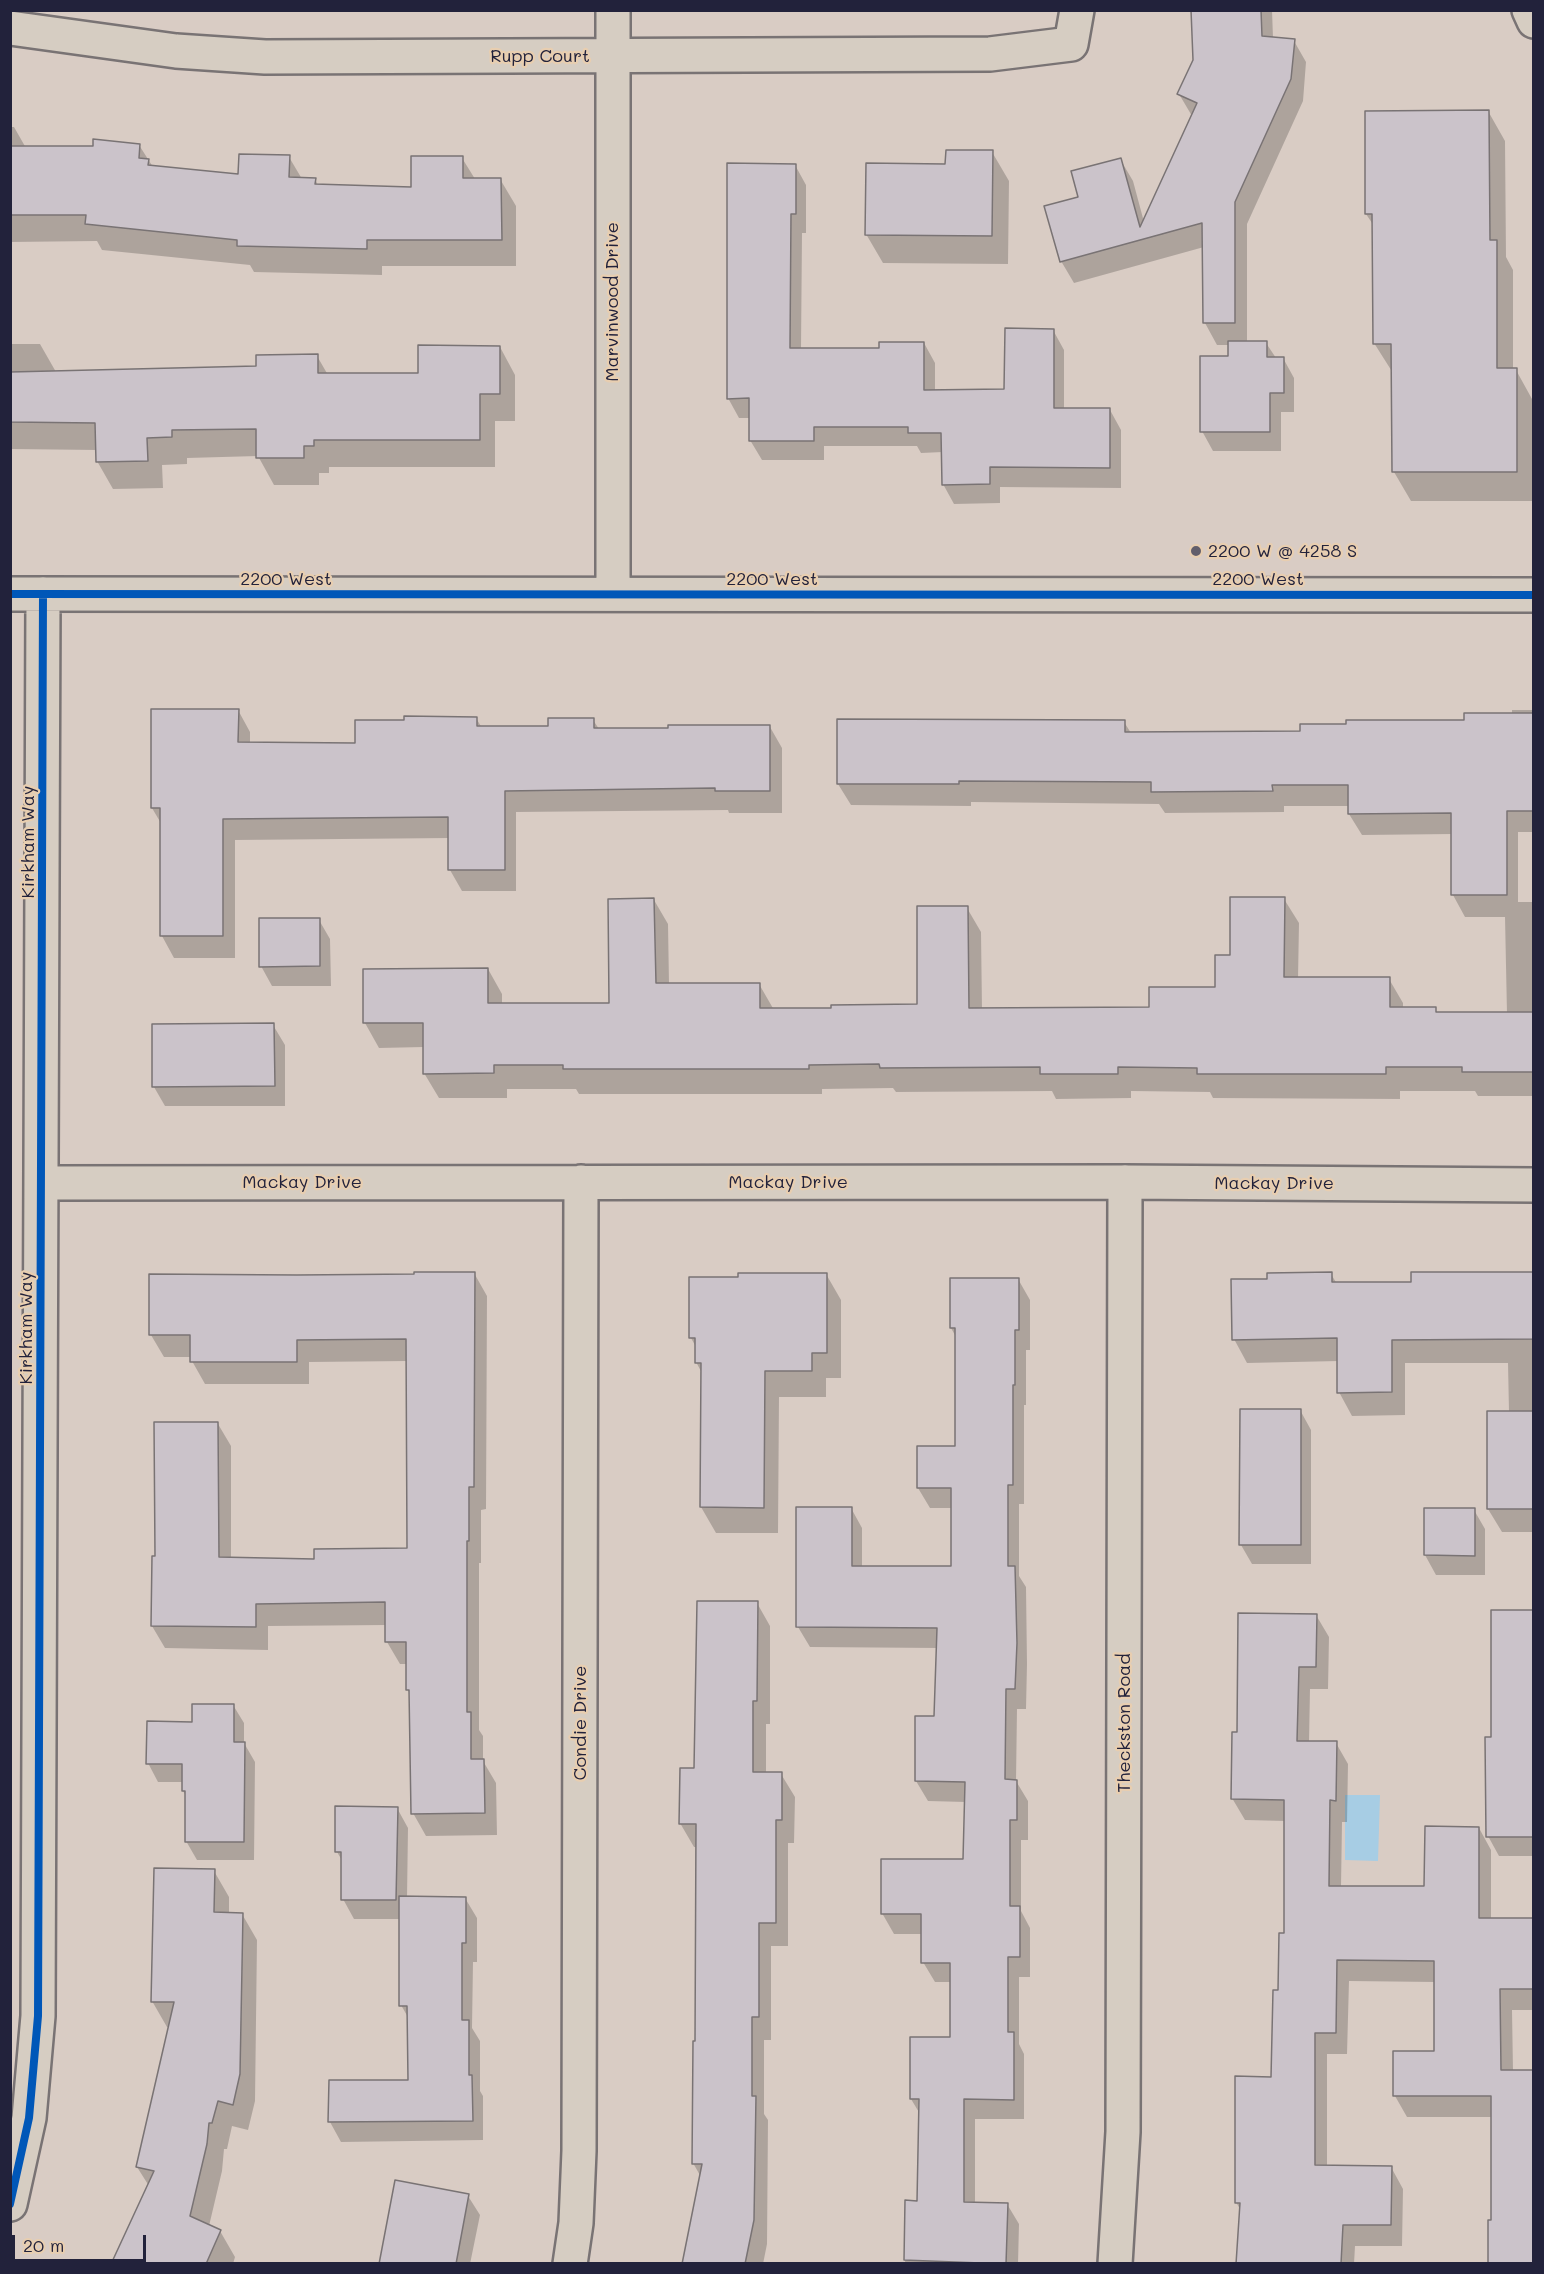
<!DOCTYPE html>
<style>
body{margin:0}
#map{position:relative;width:1544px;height:2274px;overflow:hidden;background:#d9ccc4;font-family:Mali,sans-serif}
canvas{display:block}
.frame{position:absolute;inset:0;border:12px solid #22223b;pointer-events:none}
.scale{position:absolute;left:12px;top:2235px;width:134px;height:27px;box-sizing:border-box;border:3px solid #22223b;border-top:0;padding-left:8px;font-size:18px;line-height:21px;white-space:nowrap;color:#22223b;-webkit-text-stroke:4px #e8ceb0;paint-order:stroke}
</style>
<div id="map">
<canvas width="1544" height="2274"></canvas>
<div class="frame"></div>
<div class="scale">20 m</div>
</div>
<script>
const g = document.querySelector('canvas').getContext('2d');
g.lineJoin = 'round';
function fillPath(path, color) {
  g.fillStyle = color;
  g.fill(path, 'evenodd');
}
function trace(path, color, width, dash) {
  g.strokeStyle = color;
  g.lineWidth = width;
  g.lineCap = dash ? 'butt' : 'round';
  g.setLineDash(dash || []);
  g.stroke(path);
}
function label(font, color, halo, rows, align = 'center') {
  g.font = font + ' Mali,sans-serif';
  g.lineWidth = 4.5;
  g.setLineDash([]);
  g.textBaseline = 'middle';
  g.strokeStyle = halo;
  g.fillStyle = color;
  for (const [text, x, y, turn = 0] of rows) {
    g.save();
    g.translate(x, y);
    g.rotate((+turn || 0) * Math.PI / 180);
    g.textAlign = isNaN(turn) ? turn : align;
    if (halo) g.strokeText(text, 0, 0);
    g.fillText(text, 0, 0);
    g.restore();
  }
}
fillPath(new Path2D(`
 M 1345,1795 L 1380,1795 L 1378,1861 L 1345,1860 Z`), '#a7cde4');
fillPath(new Path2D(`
 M 1193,10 L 1272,10 L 1273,38 L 1294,41 L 1306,62 L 1303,101 L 1247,224 L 1247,343 L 1266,343 L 1276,358 L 1283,358 L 1294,378 L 1294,412 L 1281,412 L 1281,451 L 1213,451 L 1202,431 L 1229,357 L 1229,345 L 1217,345 L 1205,323 L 1204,247 L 1074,283 L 1061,261 L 1079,198 L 1120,159 L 1133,181 L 1144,222 L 1192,116 L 1179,94 L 1194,60 Z
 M 1488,111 L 1505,141 L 1506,257 L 1513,270 L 1513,370 L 1516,370 L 1532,399 L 1532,501 L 1411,501 L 1394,472 L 1393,373 L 1374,343 L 1374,226 L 1366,214 Z
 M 10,127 L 14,127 L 26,148 L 139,145 L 153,167 L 240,175 L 289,157 L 302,179 L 315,179 L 318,185 L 413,188 L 462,158 L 475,179 L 500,179 L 516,206 L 516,266 L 382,266 L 382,275 L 254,272 L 250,265 L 102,250 L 97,241 L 10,242 Z
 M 992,152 L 1009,181 L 1008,264 L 883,263 L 866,234 L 947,165 Z
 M 795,165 L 806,185 L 806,233 L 802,233 L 801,349 L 881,349 L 924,343 L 935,363 L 935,391 L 1005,390 L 1053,330 L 1064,350 L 1064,409 L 1110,410 L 1121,430 L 1121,488 L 1000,487 L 1000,503 L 954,504 L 943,484 L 943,452 L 921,453 L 917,446 L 824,446 L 824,460 L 762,460 L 750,440 L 750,418 L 739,418 L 728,398 Z
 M 10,344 L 40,344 L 56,372 L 257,368 L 317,356 L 328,375 L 419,375 L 500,347 L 515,375 L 515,421 L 495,421 L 495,467 L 329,467 L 329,473 L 319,473 L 319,485 L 274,485 L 258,456 L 187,458 L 187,464 L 162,465 L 163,488 L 113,489 L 97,461 L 97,450 L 10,449 Z
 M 238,710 L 250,732 L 250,744 L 357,745 L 476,718 L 482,728 L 549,728 L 593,720 L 599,729 L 770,727 L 782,748 L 782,813 L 729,813 L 728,810 L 516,812 L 516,891 L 462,891 L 450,870 L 450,838 L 235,840 L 235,958 L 174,958 L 162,936 L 162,825 L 152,808 Z
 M 1512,710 L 1534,710 L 1534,832 L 1518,832 L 1518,902 L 1534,902 L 1534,1096 L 1478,1096 L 1475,1091 L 1400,1091 L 1400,1099 L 1213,1098 L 1210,1092 L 1131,1091 L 1131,1098 L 1056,1099 L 1052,1091 L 896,1092 L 893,1088 L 822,1089 L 822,1094 L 579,1094 L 576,1089 L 507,1089 L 507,1098 L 439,1098 L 424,1073 L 424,1047 L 379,1048 L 365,1023 L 364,971 L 488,969 L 502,994 L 502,1004 L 611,1004 L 654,900 L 668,924 L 669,984 L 759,984 L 774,1010 L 918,1005 L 967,908 L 981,932 L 982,1010 L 1151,1009 L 1216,989 L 1232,956 L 1284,899 L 1299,923 L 1298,979 L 1389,979 L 1403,1003 L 1403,1009 L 1435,1009 L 1438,1014 L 1507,1014 L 1505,917 L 1465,917 L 1453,895 L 1453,834 L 1362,835 L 1349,814 L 1349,806 L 1284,806 L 1284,812 L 1165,813 L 1159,804 L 971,802 L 971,806 L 851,805 L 838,784 L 1124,722 L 1131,733 L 1302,733 L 1465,722 L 1512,714 Z
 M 319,920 L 330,939 L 331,986 L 272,986 L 261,966 Z
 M 273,1025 L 285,1045 L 285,1106 L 165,1106 L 154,1087 Z
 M 474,1273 L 487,1296 L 486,1509 L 481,1510 L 481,1563 L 479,1563 L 479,1730 L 483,1736 L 483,1761 L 496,1783 L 497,1835 L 426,1836 L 413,1813 L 411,1695 L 407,1689 L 407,1664 L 400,1664 L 387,1642 L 387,1625 L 268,1626 L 268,1650 L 165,1648 L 152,1626 L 157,1557 L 218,1424 L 231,1446 L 231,1559 L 316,1560 L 409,1549 L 408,1361 L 309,1362 L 309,1384 L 205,1384 L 192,1361 L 192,1357 L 164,1357 L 151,1335 L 297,1277 Z
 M 1412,1273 L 1534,1273 L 1534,1532 L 1502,1532 L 1488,1509 L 1488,1412 L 1509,1412 L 1508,1363 L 1405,1363 L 1405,1415 L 1352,1416 L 1339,1392 L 1339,1361 L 1247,1363 L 1234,1339 L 1268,1280 L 1331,1274 L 1337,1284 L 1412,1284 Z
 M 826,1274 L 841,1300 L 841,1378 L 826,1378 L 826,1397 L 779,1397 L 778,1533 L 716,1533 L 701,1507 L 702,1373 L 696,1362 L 696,1347 L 691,1338 Z
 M 1018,1279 L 1030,1300 L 1030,1350 L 1026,1350 L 1026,1405 L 1024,1405 L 1024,1504 L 1019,1504 L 1019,1576 L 1026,1587 L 1027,1664 L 1026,1709 L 1017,1709 L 1016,1781 L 1028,1801 L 1028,1840 L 1021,1840 L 1021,1911 L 1030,1928 L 1030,1977 L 1019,1977 L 1019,2044 L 1024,2054 L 1024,2119 L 975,2119 L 975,2203 L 1007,2204 L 1019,2224 L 1018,2264 L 905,2264 L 907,2202 L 919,2202 L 920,2114 L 911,2099 L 951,2039 L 951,1982 L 935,1982 L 923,1962 L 923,1934 L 894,1934 L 882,1913 L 964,1860 L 966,1802 L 928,1801 L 916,1781 L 936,1718 L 938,1648 L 810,1647 L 798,1627 L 851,1508 L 862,1528 L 862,1567 L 953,1567 L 953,1508 L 930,1508 L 918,1488 L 956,1448 L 956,1337 L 951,1328 Z
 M 1300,1410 L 1311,1430 L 1311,1564 L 1252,1564 L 1241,1545 Z
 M 1474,1510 L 1485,1529 L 1485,1575 L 1436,1575 L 1425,1555 Z
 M 757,1603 L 770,1626 L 770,1724 L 766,1724 L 766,1773 L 781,1774 L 795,1797 L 794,1843 L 788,1843 L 788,1946 L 771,1946 L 771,2040 L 764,2040 L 764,2114 L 768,2120 L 767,2244 L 763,2264 L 685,2264 L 701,2177 L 693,2163 L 697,2042 L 698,1847 L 694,1847 L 680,1823 L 695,1770 Z
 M 1493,1612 L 1534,1612 L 1534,1856 L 1499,1856 L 1488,1836 L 1493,1739 Z
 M 1316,1615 L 1329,1637 L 1328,1689 L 1310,1689 L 1309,1742 L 1336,1743 L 1348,1764 L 1347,1822 L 1342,1822 L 1341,1887 L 1426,1888 L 1479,1828 L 1491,1850 L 1491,1919 L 1534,1919 L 1534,2010 L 1512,2010 L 1513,2071 L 1534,2071 L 1534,2264 L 1489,2264 L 1493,2222 L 1493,2117 L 1407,2117 L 1395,2096 L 1435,2053 L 1435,1982 L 1349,1981 L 1347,2054 L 1327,2054 L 1327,2167 L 1391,2167 L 1403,2189 L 1402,2246 L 1355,2246 L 1354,2264 L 1237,2264 L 1241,2211 L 1236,2202 L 1273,2078 L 1286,1934 L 1286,1821 L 1245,1820 L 1232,1798 L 1238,1734 Z
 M 233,1705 L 244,1723 L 244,1743 L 255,1762 L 254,1860 L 197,1860 L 186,1841 L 186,1796 L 183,1791 L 183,1782 L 158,1782 L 148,1763 L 193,1723 Z
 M 397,1808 L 408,1828 L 407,1898 L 465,1898 L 477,1918 L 477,1962 L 473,1962 L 472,2028 L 480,2041 L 480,2091 L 483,2096 L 483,2140 L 341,2142 L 330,2122 L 330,2081 L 409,2082 L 409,2019 L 401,2005 L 401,1919 L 354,1919 L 343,1899 L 343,1862 L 337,1852 Z
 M 214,1871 L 229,1897 L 229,1914 L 242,1914 L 257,1940 L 255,2101 L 248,2130 L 232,2126 L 227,2149 L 224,2149 L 222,2171 L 209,2226 L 220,2231 L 235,2257 L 233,2264 L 113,2264 L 149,2186 L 137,2167 L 169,2027 L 167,2027 L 152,2001 Z
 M 468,2196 L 480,2215 L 470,2264 L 380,2264 Z`), '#0003');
const building = new Path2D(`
 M 1191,10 L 1261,10 L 1262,36 L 1295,39 L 1291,79 L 1235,202 L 1235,323 L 1203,323 L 1202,223 L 1060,262 L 1044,206 L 1078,197 L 1071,171 L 1121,158 L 1140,227 L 1197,103 L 1177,94 L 1193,60 Z
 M 1489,110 L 1490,240 L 1497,240 L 1497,368 L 1517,368 L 1517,472 L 1392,472 L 1391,344 L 1373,344 L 1372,214 L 1365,214 L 1365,111 Z
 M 93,139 L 140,144 L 139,158 L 149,159 L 148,165 L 238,174 L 239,154 L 290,155 L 289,177 L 316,178 L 315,184 L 411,187 L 411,156 L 463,156 L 463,178 L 501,178 L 502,240 L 367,240 L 367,249 L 237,246 L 237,240 L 85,224 L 86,215 L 10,215 L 10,146 L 93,146 Z
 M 946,150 L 993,150 L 992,236 L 865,235 L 866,163 L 945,164 Z
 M 727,163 L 796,164 L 796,214 L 791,214 L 790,348 L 879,348 L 879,342 L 924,342 L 924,390 L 1004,389 L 1005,328 L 1054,329 L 1054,408 L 1110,408 L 1110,468 L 990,467 L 990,484 L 942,485 L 941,433 L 908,433 L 908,427 L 814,427 L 814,441 L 749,441 L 749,398 L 727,399 Z
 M 1228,341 L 1267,341 L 1267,357 L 1284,357 L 1284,393 L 1270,393 L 1270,432 L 1200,432 L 1200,356 L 1228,356 Z
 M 418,345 L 500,346 L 500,394 L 480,394 L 480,440 L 314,440 L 314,446 L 304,446 L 304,458 L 256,458 L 256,429 L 172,430 L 172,437 L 147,438 L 148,461 L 96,462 L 95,423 L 10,422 L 10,372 L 256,366 L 256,355 L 318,354 L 318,373 L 418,373 Z
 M 151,709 L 239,709 L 238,742 L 355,743 L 355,720 L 404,720 L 404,716 L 477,717 L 477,726 L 548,726 L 548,718 L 594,718 L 594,728 L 668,728 L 668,725 L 770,725 L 770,791 L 715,791 L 715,788 L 505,791 L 505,870 L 448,870 L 448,817 L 223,819 L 223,936 L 160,936 L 160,808 L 151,808 Z
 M 1464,713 L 1533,713 L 1533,811 L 1507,811 L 1507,895 L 1451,895 L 1451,813 L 1348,814 L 1348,785 L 1272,785 L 1273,791 L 1151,792 L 1151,782 L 959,781 L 959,784 L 837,784 L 837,719 L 1125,720 L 1125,732 L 1300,731 L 1300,724 L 1346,724 L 1346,720 L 1464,720 Z
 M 1230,897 L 1285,897 L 1284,977 L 1390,977 L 1390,1007 L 1436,1007 L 1436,1012 L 1533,1012 L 1533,1072 L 1462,1072 L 1462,1067 L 1386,1067 L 1386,1074 L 1197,1074 L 1197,1068 L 1118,1067 L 1118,1074 L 1040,1074 L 1040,1067 L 880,1068 L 879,1064 L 809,1065 L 809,1069 L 563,1069 L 563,1065 L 494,1065 L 494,1073 L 423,1074 L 423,1023 L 363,1023 L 363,969 L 488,968 L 488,1003 L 609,1003 L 608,899 L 654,898 L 656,983 L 760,983 L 760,1008 L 831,1008 L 831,1005 L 917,1004 L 917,906 L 968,906 L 969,1008 L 1149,1007 L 1149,987 L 1215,987 L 1215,955 L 1230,955 Z
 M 259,918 L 320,918 L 320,966 L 259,967 Z
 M 274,1023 L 275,1086 L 152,1087 L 152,1024 Z
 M 414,1272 L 475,1272 L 474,1487 L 469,1487 L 469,1541 L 467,1541 L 467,1712 L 471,1712 L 471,1759 L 484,1759 L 485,1813 L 411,1814 L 409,1690 L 406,1690 L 406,1642 L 385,1642 L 385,1602 L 256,1604 L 256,1627 L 151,1626 L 152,1556 L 155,1556 L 154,1422 L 218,1422 L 219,1557 L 314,1559 L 314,1549 L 407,1548 L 406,1339 L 297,1340 L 297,1362 L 190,1362 L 190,1335 L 149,1335 L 149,1274 L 297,1275 L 414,1274 Z
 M 1332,1272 L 1332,1282 L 1411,1282 L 1411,1272 L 1533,1272 L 1533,1339 L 1392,1340 L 1392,1392 L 1337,1393 L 1337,1338 L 1232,1340 L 1231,1279 L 1267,1279 L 1267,1273 Z
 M 738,1273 L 827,1273 L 827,1353 L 812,1353 L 812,1371 L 765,1371 L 764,1508 L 700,1507 L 701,1363 L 695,1363 L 695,1338 L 689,1338 L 689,1277 L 738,1277 Z
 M 950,1278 L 1019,1278 L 1019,1330 L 1015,1330 L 1015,1385 L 1013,1385 L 1013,1485 L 1008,1485 L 1008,1566 L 1015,1566 L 1017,1643 L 1015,1689 L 1006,1689 L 1005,1779 L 1017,1780 L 1017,1820 L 1010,1820 L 1010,1906 L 1020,1906 L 1020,1957 L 1008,1957 L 1008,2032 L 1014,2032 L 1014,2100 L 964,2099 L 964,2202 L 1008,2203 L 1006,2264 L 904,2260 L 905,2200 L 917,2201 L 919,2099 L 910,2099 L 910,2037 L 950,2037 L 950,1963 L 921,1963 L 921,1914 L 881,1914 L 881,1859 L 963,1859 L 965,1782 L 915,1781 L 915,1716 L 934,1716 L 937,1628 L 796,1627 L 796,1507 L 852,1507 L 852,1566 L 951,1566 L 951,1488 L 917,1488 L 917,1446 L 955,1446 L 955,1328 L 950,1328 Z
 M 1240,1409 L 1301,1409 L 1301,1545 L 1239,1545 Z
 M 1487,1411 L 1533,1411 L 1533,1509 L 1487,1509 Z
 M 1424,1508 L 1475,1508 L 1475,1556 L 1424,1555 Z
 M 697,1601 L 758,1601 L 757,1701 L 753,1701 L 753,1772 L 782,1772 L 782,1820 L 776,1820 L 776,1923 L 759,1923 L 759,2017 L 752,2017 L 752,2096 L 756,2096 L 754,2220 L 745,2264 L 682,2264 L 702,2164 L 692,2164 L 693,2041 L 695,2041 L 696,1824 L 679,1824 L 680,1768 L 694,1768 Z
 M 1491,1610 L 1533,1610 L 1533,1837 L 1486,1837 L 1485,1737 L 1491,1737 Z
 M 1238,1613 L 1317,1614 L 1316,1667 L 1299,1667 L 1297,1741 L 1337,1741 L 1336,1801 L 1330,1800 L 1329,1886 L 1424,1886 L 1425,1826 L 1479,1827 L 1479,1918 L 1533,1918 L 1533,1989 L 1500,1989 L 1501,2070 L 1533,2070 L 1533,2264 L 1488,2264 L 1488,2220 L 1491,2220 L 1491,2096 L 1393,2096 L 1393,2051 L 1434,2051 L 1434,1961 L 1337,1960 L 1336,2033 L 1315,2033 L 1315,2165 L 1392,2166 L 1391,2225 L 1343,2225 L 1341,2264 L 1236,2264 L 1240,2203 L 1235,2203 L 1235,2076 L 1271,2077 L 1273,1990 L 1278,1990 L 1279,1933 L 1284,1933 L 1284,1800 L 1231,1799 L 1232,1732 L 1237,1732 Z
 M 192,1704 L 234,1704 L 234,1742 L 245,1742 L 244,1842 L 185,1842 L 185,1791 L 182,1791 L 182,1764 L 146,1764 L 147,1721 L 192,1722 Z
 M 335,1806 L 398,1807 L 396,1900 L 341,1900 L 341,1852 L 335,1852 Z
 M 154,1868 L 215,1869 L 214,1912 L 243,1913 L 240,2074 L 233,2105 L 218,2101 L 212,2123 L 209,2123 L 207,2144 L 190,2216 L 221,2230 L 206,2264 L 111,2264 L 154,2171 L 136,2167 L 174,2002 L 151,2002 Z
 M 399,1896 L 466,1897 L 466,1943 L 462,1943 L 462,2020 L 469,2020 L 469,2075 L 472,2075 L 473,2121 L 328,2122 L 329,2080 L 408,2080 L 407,2006 L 399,2006 Z
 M 395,2180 L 469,2194 L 456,2264 L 379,2264 Z`);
fillPath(building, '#cbc3ca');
trace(building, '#797374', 1.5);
const minor = new Path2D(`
 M 613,10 L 613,594
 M 1529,10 L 1534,21
 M 10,28 L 176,51 L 265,57 L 990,54 L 1071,44 L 1077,10
 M 10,594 L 1534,595
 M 42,1183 L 1125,1182 L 1534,1185
 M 10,2204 L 29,2118 L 38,2016 L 43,594
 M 570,2264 L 576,2223 L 579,2151 L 581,1182
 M 1115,2264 L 1123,2132 L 1125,1182`);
trace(minor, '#797374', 38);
trace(minor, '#d6cdc2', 33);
trace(new Path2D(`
 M 10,594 L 1534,595
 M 10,2204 L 29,2118 L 38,2016 L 43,594`), '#0057b8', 8);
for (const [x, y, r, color] of [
 [1196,551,6,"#625e6b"]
]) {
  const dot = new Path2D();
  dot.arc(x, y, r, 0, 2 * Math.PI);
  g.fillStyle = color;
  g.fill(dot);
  trace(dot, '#e8ceb0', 2);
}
label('18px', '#22223b', '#e8ceb0', [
 ["Rupp Court",540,56],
 ["Marvinwood Drive",612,302,-90],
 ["2200 West",286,579],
 ["2200 West",772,579],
 ["2200 West",1258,579],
 ["Kirkham Way",28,842,-90],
 ["Mackay Drive",302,1182],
 ["Mackay Drive",788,1182],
 ["Mackay Drive",1274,1183],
 ["Kirkham Way",26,1328,-90],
 ["Condie Drive",580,1723,-90],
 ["Theckston Road",1124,1723,-90]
]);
label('18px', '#22223b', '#e8ceb0', [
 ["2200 W @ 4258 S",1208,551]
], 'left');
</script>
